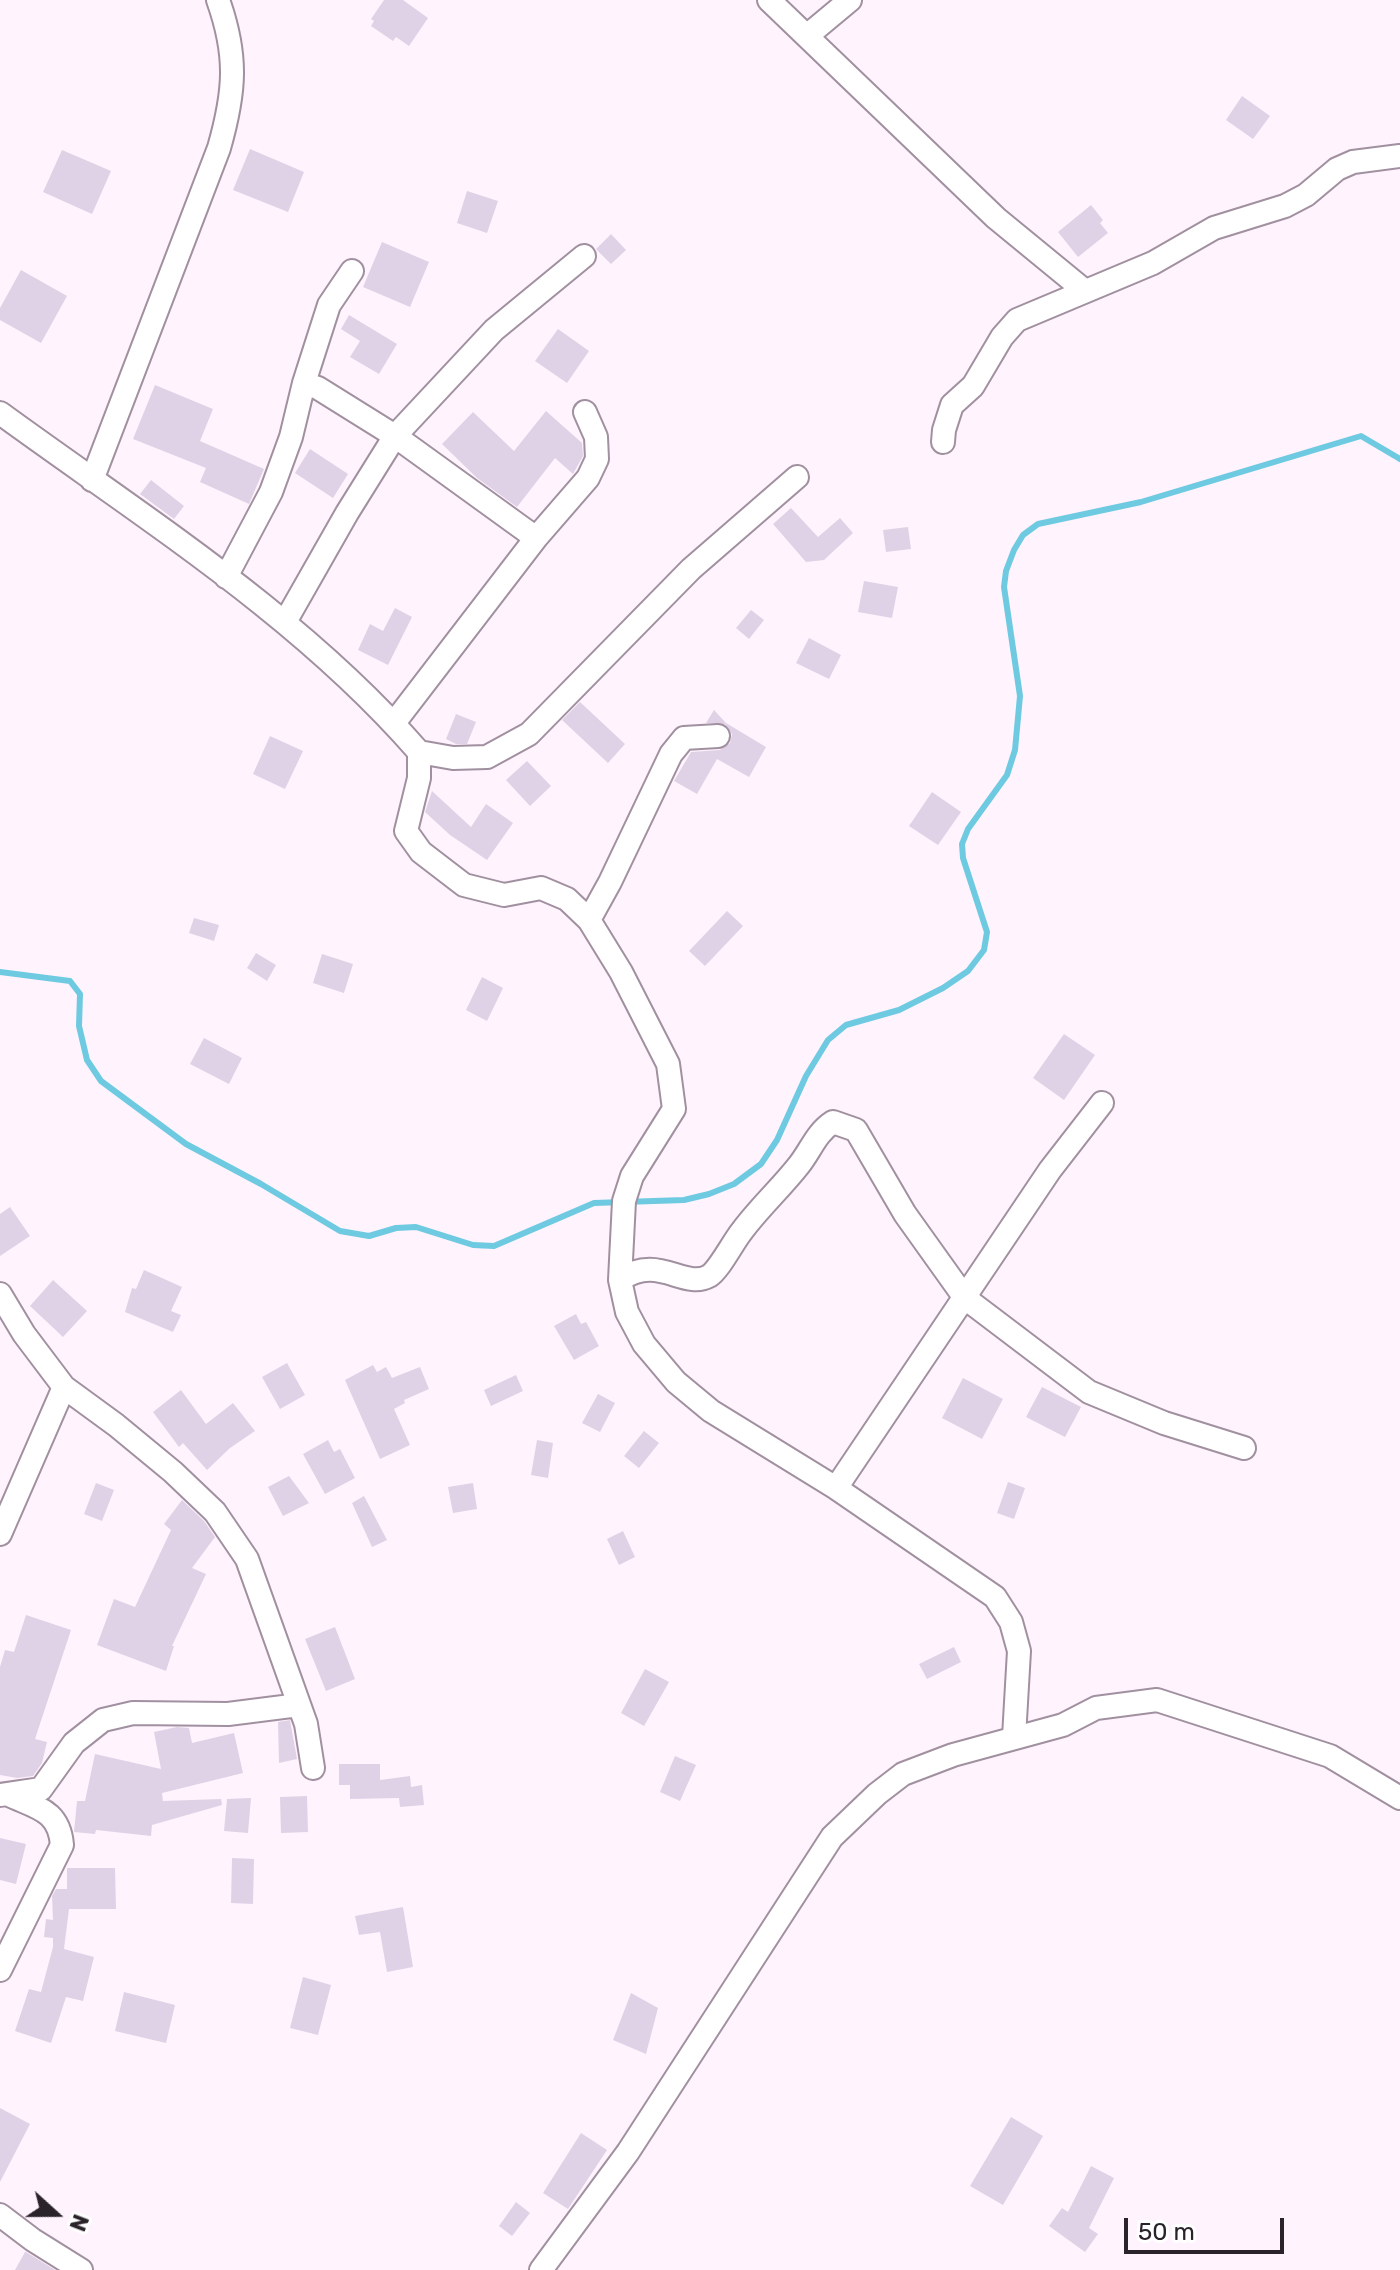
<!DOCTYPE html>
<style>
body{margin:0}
#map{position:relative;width:1400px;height:2270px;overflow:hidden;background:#fff3fd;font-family:Rubik,sans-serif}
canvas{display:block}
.north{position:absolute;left:16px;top:2174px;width:80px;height:80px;-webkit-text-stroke:6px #fff;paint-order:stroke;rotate:111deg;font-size:22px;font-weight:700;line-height:32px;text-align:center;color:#2a232a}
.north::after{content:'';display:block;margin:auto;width:28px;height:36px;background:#2a232a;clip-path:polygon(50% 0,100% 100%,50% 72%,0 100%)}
.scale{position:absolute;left:1124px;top:2218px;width:160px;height:36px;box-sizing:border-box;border:4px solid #2a232a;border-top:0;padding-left:10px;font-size:24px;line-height:28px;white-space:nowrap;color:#2a232a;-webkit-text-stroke:6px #fff;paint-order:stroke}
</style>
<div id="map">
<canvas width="1400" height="2270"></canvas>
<div class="north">N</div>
<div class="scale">50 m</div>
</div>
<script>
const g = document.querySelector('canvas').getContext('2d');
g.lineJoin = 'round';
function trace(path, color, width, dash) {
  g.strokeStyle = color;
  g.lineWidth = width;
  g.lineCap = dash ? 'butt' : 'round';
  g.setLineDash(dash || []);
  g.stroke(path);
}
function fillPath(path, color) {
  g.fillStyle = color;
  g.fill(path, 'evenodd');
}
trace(new Path2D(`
 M 0,972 L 70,981 L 80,994 L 79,1026 L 87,1060 L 101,1081 L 186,1144 L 261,1184 L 340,1231 L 369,1236 L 396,1228 L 416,1227 L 473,1245 L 494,1246 L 594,1203 L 684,1200 L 709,1194 L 734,1184 L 761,1164 L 777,1140 L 806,1076 L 828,1040 L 846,1025 L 899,1010 L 943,988 L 968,971 L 984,950 L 987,932 L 963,858 L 962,844 L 968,829 L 1007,775 L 1015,750 L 1020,696 L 1004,587 L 1006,571 L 1014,550 L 1023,535 L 1038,524 L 1141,502 L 1361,436 L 1400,459`), '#6ecae1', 6);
fillPath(new Path2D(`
 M 384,0 L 403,0 L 428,18 L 409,46 L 396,37 L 393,41 L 371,26 L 374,21 L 371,19 Z
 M 1242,96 L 1270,116 L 1253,139 L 1226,120 Z
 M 250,149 L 304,172 L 288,212 L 233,190 Z
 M 62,150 L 111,171 L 92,214 L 43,192 Z
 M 467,191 L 498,201 L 487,233 L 457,223 Z
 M 1091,205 L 1103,220 L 1100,223 L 1108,233 L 1078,257 L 1058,232 Z
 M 611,234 L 626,250 L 611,264 L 596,249 Z
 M 382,242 L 429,262 L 410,307 L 363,287 Z
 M 21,270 L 67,296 L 41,343 L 0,320 L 0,308 Z
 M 349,315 L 397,344 L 379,374 L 350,357 L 360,341 L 341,329 Z
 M 558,329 L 589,351 L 567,383 L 535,361 Z
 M 155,385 L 213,409 L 200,441 L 264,469 L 249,504 L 200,482 L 206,468 L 133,439 Z
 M 546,411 L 582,443 L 583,456 L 573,474 L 555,458 L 517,507 L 477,478 L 442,444 L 473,412 L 514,451 Z
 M 310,449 L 348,474 L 333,498 L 295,473 Z
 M 151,480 L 184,506 L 174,519 L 140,494 Z
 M 791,508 L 818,537 L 840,518 L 853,533 L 824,560 L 806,562 L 773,524 Z
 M 908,527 L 911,549 L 886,552 L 883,530 Z
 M 864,581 L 898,587 L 892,618 L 858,612 Z
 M 395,608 L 412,617 L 388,665 L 358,650 L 370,624 L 383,631 Z
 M 751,610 L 764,620 L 749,639 L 736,628 Z
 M 809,638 L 841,655 L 829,679 L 796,663 Z
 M 580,702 L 625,744 L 608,763 L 562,720 Z
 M 714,710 L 726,723 L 766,747 L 749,777 L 717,759 L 697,794 L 674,781 L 691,752 L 720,750 L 730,743 L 732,734 L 725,724 L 706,723 Z
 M 456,714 L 476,722 L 467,744 L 456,744 L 446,739 Z
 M 270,736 L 303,751 L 285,789 L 253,774 Z
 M 527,761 L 551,786 L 530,806 L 506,780 Z
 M 432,791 L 471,827 L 486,804 L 513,823 L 487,860 L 450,835 L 425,812 Z
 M 932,792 L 961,812 L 938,845 L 909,826 Z
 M 727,911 L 743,926 L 705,966 L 689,951 Z
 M 194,918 L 219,925 L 214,941 L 189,933 Z
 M 256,953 L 276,965 L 267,981 L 247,968 Z
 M 322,954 L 353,964 L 344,993 L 313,983 Z
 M 482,977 L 503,988 L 487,1021 L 466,1010 Z
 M 1064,1034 L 1095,1055 L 1064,1100 L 1033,1078 Z
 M 204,1038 L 242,1058 L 229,1084 L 190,1064 Z
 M 10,1207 L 30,1236 L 0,1256 L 0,1214 Z
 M 144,1270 L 182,1287 L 171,1311 L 181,1315 L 173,1332 L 125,1312 L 132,1288 L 136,1289 Z
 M 53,1280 L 87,1311 L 63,1337 L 30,1306 Z
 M 576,1314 L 581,1324 L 586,1322 L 599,1346 L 574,1360 L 554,1326 Z
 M 287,1363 L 305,1395 L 280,1409 L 262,1377 Z
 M 373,1365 L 377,1372 L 386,1367 L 392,1378 L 420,1367 L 429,1389 L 404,1400 L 405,1403 L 394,1409 L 410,1445 L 380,1459 L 345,1380 Z
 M 516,1375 L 523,1391 L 491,1406 L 484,1390 Z
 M 963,1378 L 1003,1399 L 982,1439 L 942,1418 Z
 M 1042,1387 L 1081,1407 L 1065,1437 L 1026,1417 Z
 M 181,1390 L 206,1424 L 233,1403 L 255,1431 L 230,1448 L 207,1470 L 183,1443 L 179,1447 L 153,1412 Z
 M 598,1394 L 615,1403 L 600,1432 L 582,1423 Z
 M 644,1431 L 659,1443 L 639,1468 L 624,1456 Z
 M 328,1440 L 334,1452 L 340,1449 L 355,1478 L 325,1494 L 303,1454 Z
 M 537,1440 L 553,1443 L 548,1478 L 531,1475 Z
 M 289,1476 L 309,1503 L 283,1516 L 268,1487 Z
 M 1008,1482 L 1025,1488 L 1014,1519 L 997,1513 Z
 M 96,1483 L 114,1490 L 102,1521 L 84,1514 Z
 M 473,1483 L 477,1509 L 453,1513 L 448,1487 Z
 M 364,1496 L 387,1540 L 372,1547 L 352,1503 Z
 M 182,1500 L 204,1521 L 215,1537 L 192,1568 L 206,1574 L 172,1646 L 174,1646 L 166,1671 L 97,1645 L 114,1599 L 135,1607 L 171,1530 L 164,1524 Z
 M 623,1531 L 635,1557 L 619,1565 L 607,1539 Z
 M 26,1615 L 71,1630 L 35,1739 L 47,1742 L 42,1763 L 33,1776 L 17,1778 L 0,1775 L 0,1667 L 5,1650 L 14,1652 Z
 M 335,1627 L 355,1679 L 326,1691 L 305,1639 Z
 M 954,1647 L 961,1662 L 927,1679 L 919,1664 Z
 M 645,1669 L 669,1682 L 644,1726 L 621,1713 Z
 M 290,1720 L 297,1759 L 279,1763 L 278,1722 Z
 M 177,1727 L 189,1728 L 192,1743 L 234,1733 L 243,1773 L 162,1793 L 163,1801 L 221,1799 L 222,1805 L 152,1825 L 151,1836 L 96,1830 L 95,1834 L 74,1832 L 77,1801 L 85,1801 L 95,1754 L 161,1769 L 154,1732 Z
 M 675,1756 L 696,1765 L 680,1801 L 660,1792 Z
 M 339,1764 L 380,1764 L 380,1780 L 410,1776 L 411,1787 L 422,1785 L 424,1805 L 400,1807 L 399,1798 L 350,1799 L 350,1785 L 339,1785 Z
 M 307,1796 L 308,1832 L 281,1833 L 280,1797 Z
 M 251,1798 L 248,1833 L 224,1831 L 227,1799 Z
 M 0,1838 L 26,1844 L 16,1884 L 0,1880 Z
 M 232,1858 L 254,1859 L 253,1904 L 231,1903 Z
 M 67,1868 L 115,1868 L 116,1909 L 69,1909 L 64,1949 L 94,1957 L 83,2001 L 66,1997 L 51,2043 L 15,2031 L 29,1989 L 41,1992 L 53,1947 L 53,1938 L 44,1937 L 46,1919 L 53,1920 L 52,1896 L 56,1889 L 67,1889 Z
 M 403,1907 L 413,1967 L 387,1972 L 380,1932 L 359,1935 L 355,1916 Z
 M 303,1977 L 331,1985 L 318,2035 L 290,2028 Z
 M 124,1992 L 175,2005 L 166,2043 L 115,2031 Z
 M 631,1993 L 658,2008 L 646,2054 L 613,2040 Z
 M 0,2108 L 30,2124 L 0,2182 Z
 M 1011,2117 L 1043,2136 L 1003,2205 L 970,2186 Z
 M 581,2133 L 607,2150 L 568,2209 L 543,2193 Z
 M 1091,2166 L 1114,2178 L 1089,2228 L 1098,2234 L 1085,2252 L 1049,2226 L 1062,2208 L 1068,2212 Z
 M 516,2202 L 530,2213 L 512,2236 L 499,2226 Z
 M 25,2252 L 26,2252 L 55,2270 L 15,2270 Z`), '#dfd2e6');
const street = new Path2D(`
 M 769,0 L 996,218 L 1085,291
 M 808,35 L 850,0
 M 304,383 L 318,388 L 395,436 L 536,538
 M 0,413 C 144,518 301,616 419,752 L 419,778 L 406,831 L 421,852 L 464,885 L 504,895 L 541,888 L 567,899 L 589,920 L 621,972 L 668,1064 L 674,1109 L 632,1176 L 624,1201 L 620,1280 L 627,1312 L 644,1344 L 676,1382 L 711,1411 L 836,1488 L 995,1597 L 1011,1622 L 1019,1651 L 1014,1737
 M 943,442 L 944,430 L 952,405 L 973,386 L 1002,337 L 1017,320 L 1153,263 L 1214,228 L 1285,206 L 1306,195 L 1337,169 L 1353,162 L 1400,156
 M 92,480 L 219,148 C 235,92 238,56 218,0
 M 226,577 L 271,492 L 291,437 L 304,383 L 329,305 L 352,271
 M 285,622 L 347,513 L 395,436 L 494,330 L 584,256
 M 394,723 L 536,538 L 588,478 L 597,459 L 596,437 L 585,412
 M 419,752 L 453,758 L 487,757 L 529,734 L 691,569 L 797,477
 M 589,920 L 610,882 L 671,754 L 684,738 L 718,736
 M 620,1280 C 658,1253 684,1290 709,1276 C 719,1270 733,1242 742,1231 C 759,1208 781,1188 799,1165 C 811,1150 816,1133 833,1122 L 856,1130 L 905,1214 L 965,1298 L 1089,1392 L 1164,1423 L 1244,1448
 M 0,1294 L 24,1334 L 64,1387 L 116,1425 L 173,1472 L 215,1512 L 247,1559 L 306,1724 L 313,1768
 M 836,1488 L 1050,1170 L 1102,1103
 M 0,1534 L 64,1387
 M 0,1795 L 41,1789 L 74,1743 L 103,1720 L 133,1713 L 228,1714 L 299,1705
 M 0,1970 L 62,1845 C 59,1810 37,1808 9,1795
 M 0,2215 L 33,2240 L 81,2270
 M 541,2270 L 628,2152 L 832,1837 L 877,1794 L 903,1774 L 953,1755 L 1063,1725 L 1096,1708 L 1157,1700 L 1330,1756 L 1400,1798`);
trace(street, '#a190a0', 26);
trace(street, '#fff', 22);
</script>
